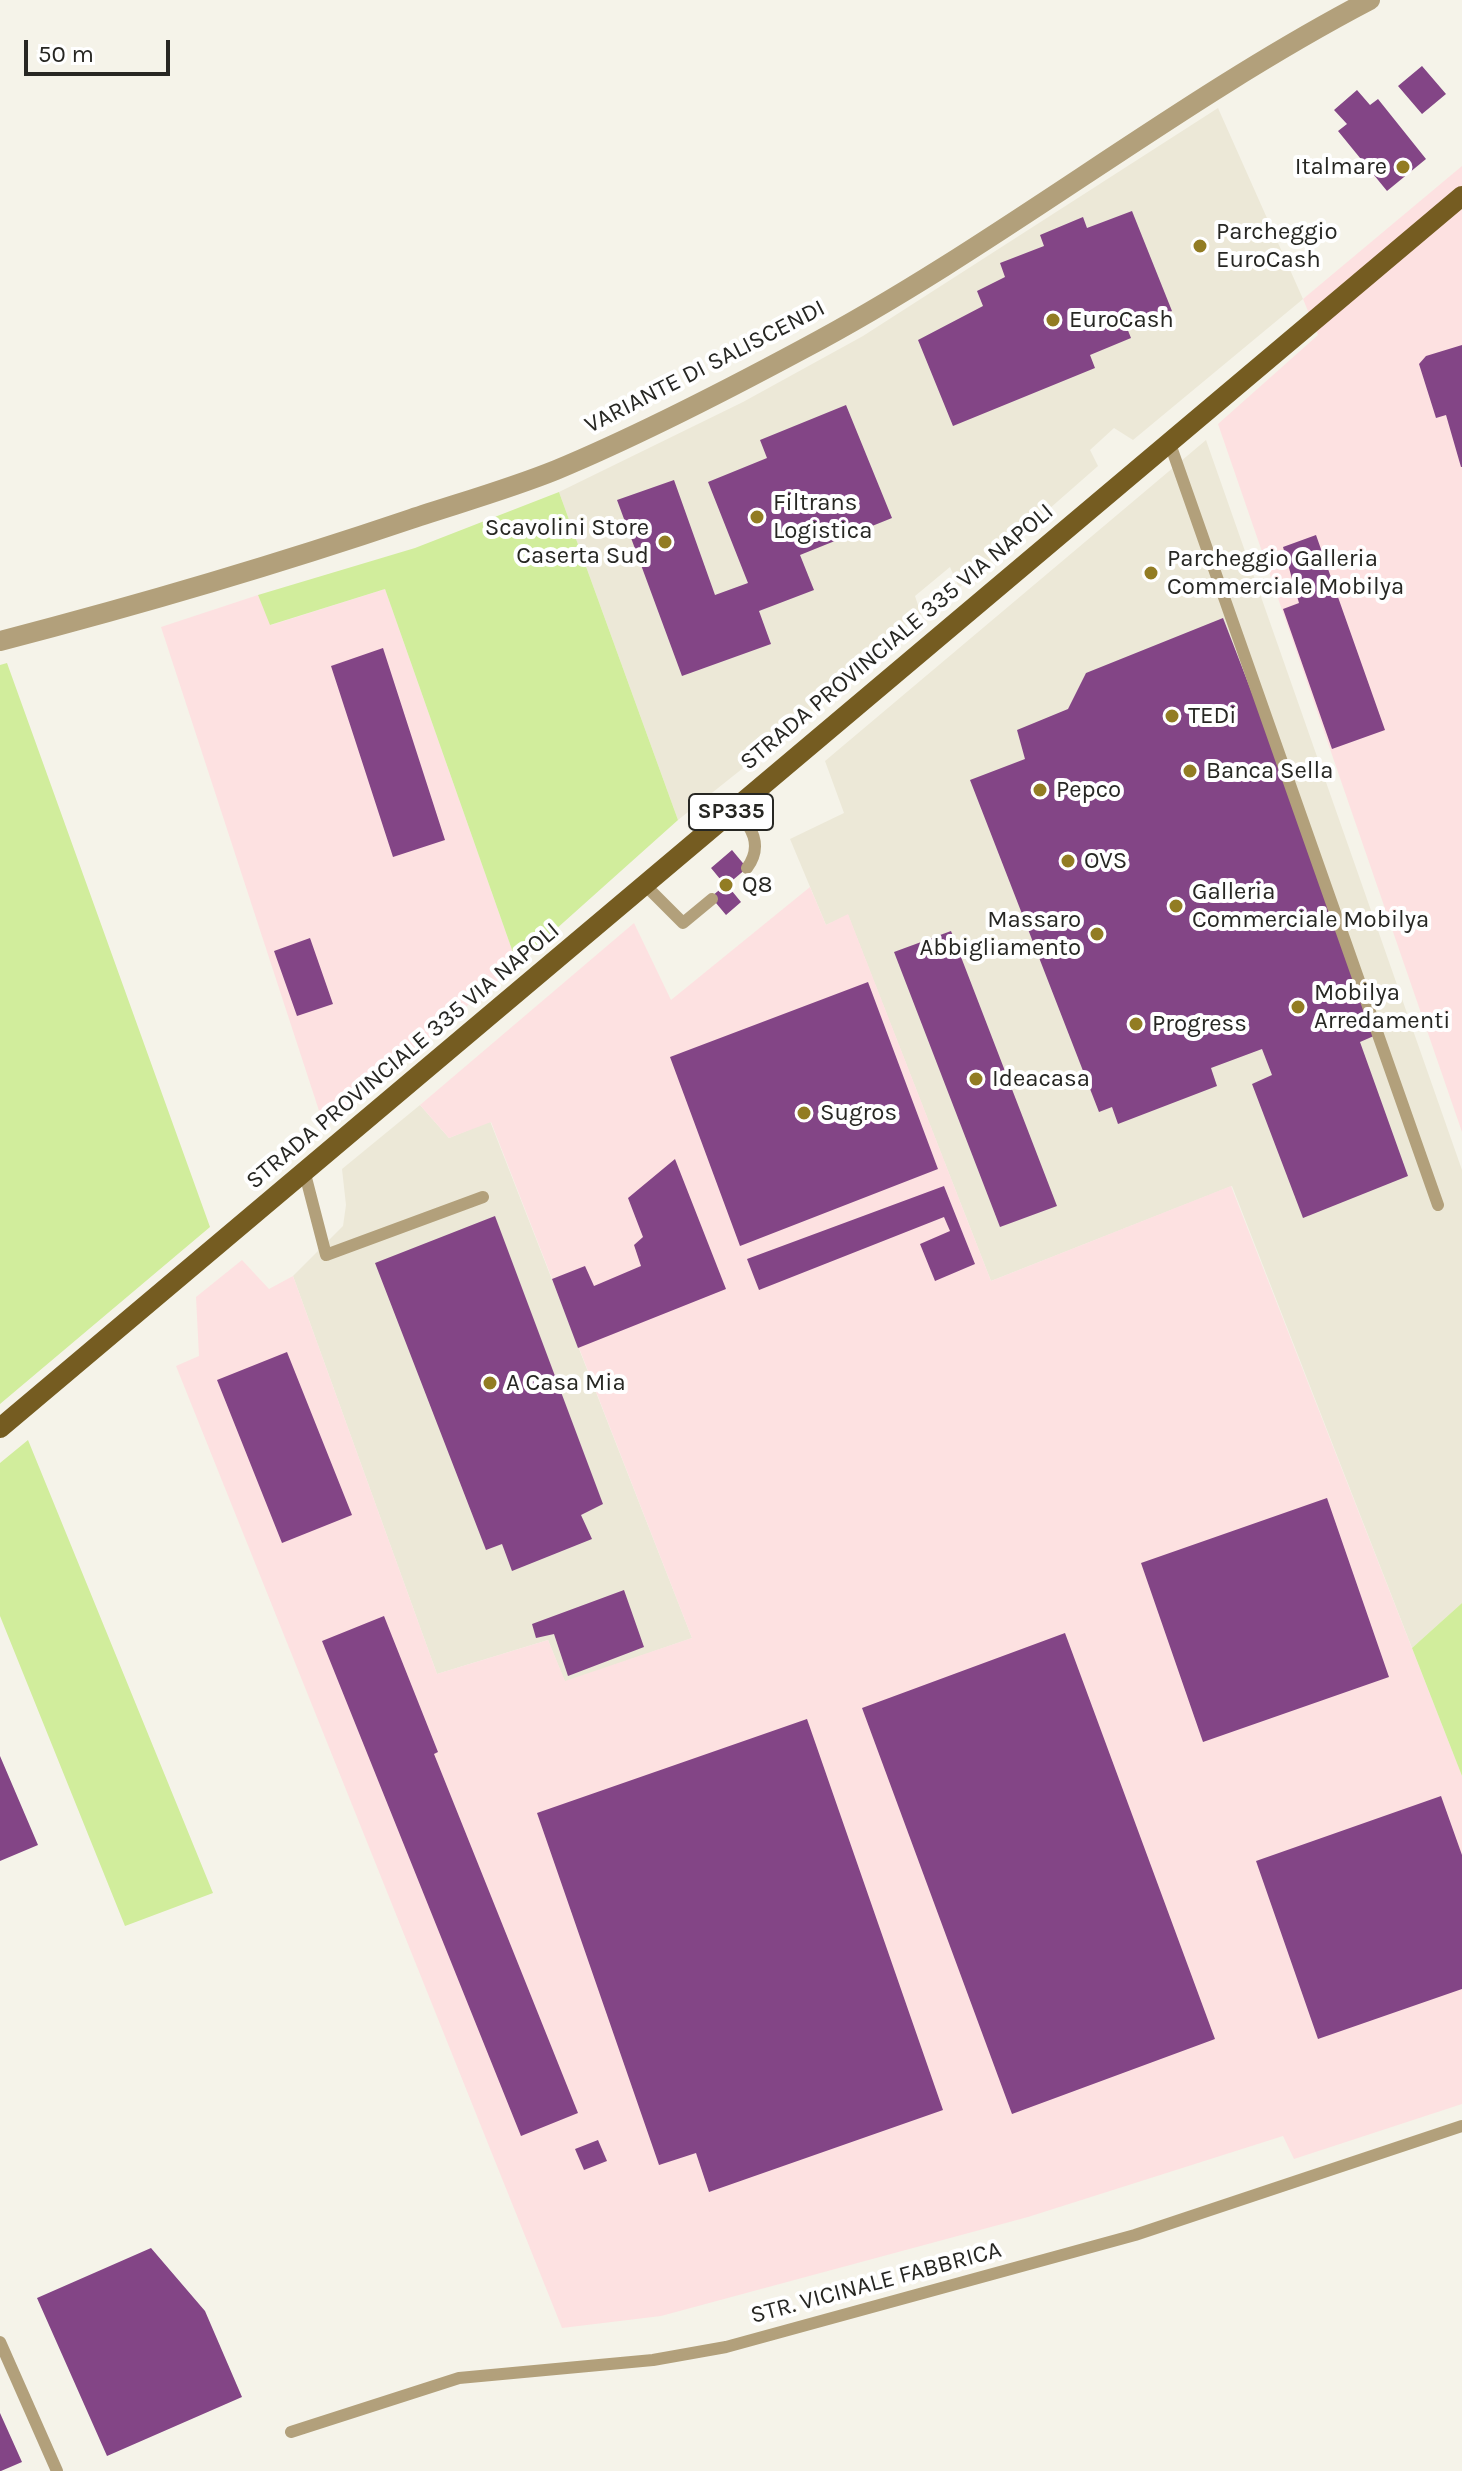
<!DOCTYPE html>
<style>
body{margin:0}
#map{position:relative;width:1462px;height:2471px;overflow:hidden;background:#f5f3e9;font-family:Karla,sans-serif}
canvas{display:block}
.scale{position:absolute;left:24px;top:40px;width:146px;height:36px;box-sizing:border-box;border:4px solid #272723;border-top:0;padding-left:10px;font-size:24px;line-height:28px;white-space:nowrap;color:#272723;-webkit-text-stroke:6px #fff;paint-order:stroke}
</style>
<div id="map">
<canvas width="1462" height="2471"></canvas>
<div class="scale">50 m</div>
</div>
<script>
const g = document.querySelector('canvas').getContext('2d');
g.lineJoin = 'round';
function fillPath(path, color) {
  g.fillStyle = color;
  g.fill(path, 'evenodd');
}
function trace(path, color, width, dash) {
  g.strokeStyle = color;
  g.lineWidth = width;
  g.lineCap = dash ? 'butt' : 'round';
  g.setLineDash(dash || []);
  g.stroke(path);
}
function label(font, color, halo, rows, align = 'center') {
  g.font = font + ' Karla,sans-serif';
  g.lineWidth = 8;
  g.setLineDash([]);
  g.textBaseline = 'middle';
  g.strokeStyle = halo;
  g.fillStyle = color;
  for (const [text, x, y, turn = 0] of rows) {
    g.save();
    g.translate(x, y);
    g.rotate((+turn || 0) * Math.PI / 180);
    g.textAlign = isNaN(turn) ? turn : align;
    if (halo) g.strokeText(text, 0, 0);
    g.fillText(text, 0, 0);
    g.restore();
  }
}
fillPath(new Path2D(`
 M 1218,108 L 1303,299 L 1133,440 L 1114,428 L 1090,450 L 1098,466 L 959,588 L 950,567 L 915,596 L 921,614 L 792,729 L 678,820 L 559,492 L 743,402 L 863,336 Z
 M 1206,440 L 1462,1170 L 1462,1603 L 1412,1648 L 1232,1186 L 991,1281 L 848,915 L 826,925 L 790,839 L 844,813 L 825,761 Z
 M 420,1105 L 449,1138 L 490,1121 L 692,1638 L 565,1682 L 548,1640 L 437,1674 L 293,1276 L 343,1226 L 346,1205 L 342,1169 Z`), '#ece8d7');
fillPath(new Path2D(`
 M 1462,166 L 1462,1132 L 1218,424 L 1318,335 L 1303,299 Z
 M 385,589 L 517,964 L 324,1126 L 161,627 L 258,595 L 271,625 Z
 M 810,887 L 826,925 L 848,914 L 991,1281 L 1231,1186 L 1462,1776 L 1462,2104 L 1294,2159 L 1283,2136 L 1028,2217 L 661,2316 L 562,2328 L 176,1366 L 199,1356 L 196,1297 L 242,1260 L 269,1289 L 293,1276 L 437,1674 L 548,1640 L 565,1681 L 692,1638 L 491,1122 L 449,1138 L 420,1105 L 634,923 L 671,1000 Z`), '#fde1e1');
fillPath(new Path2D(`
 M 559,492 L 678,820 L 517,964 L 385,589 L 270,625 L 258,595 L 415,548 Z
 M 7,663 L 210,1227 L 0,1404 L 0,665 Z
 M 28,1440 L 213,1893 L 125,1926 L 0,1616 L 0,1463 Z
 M 1462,1603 L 1462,1776 L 1412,1648 Z`), '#d1ed9c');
fillPath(new Path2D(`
 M 1422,66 L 1446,94 L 1422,114 L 1398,86 Z
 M 1357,90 L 1370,105 L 1378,99 L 1426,159 L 1387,191 L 1338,131 L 1347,124 L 1334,110 Z
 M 1132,211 L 1172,311 L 1127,328 L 1131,338 L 1090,355 L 1095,368 L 953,426 L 918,340 L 983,306 L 977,291 L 1005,277 L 1000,263 L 1044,246 L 1040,235 L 1083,217 L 1087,228 Z
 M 1462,345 L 1462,467 L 1461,467 L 1446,415 L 1436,418 L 1419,364 L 1426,356 Z
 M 846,405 L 892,518 L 800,555 L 814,590 L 759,611 L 771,644 L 682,676 L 617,500 L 674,480 L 715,595 L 748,583 L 708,482 L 767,458 L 760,440 Z
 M 1316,535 L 1385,730 L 1332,749 L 1283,609 L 1299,603 L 1283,547 Z
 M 1223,618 L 1383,1032 L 1360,1042 L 1408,1176 L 1303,1218 L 1252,1084 L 1272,1075 L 1262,1049 L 1211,1068 L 1217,1086 L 1118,1124 L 1112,1107 L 1099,1112 L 970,780 L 1025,759 L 1017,730 L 1068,709 L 1086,673 Z
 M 383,648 L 445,840 L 393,857 L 331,666 Z
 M 732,850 L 747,868 L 727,885 L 741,902 L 726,915 L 711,897 L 725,885 L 711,868 Z
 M 951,931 L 1057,1206 L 1000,1227 L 894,952 Z
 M 310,938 L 333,1004 L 297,1016 L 274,951 Z
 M 868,982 L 938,1169 L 740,1246 L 670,1057 Z
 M 675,1159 L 726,1289 L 578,1348 L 552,1279 L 585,1266 L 594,1286 L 641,1266 L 634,1245 L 643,1237 L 628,1198 Z
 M 944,1186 L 975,1264 L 935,1281 L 920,1244 L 950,1231 L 944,1217 L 759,1290 L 747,1259 Z
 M 495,1216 L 603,1504 L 581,1515 L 592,1539 L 512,1571 L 502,1544 L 486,1550 L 375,1263 Z
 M 287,1352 L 352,1515 L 282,1543 L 217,1380 Z
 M 1327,1498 L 1389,1677 L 1203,1742 L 1141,1563 Z
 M 624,1590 L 644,1647 L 568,1676 L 554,1634 L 536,1638 L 532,1624 Z
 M 384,1616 L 438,1752 L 434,1754 L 578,2113 L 521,2136 L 322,1641 Z
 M 1065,1633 L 1215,2039 L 1012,2114 L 862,1708 Z
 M 807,1719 L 943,2110 L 709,2192 L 696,2153 L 659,2165 L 537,1813 Z
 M 0,1756 L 38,1845 L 0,1861 Z
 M 1441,1796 L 1462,1855 L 1462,1989 L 1318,2039 L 1256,1861 Z
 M 598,2140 L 607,2161 L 584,2170 L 575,2149 Z
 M 151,2248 L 205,2311 L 242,2397 L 107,2456 L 37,2298 Z
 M 0,2413 L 22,2462 L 1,2471 L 0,2471 Z`), '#834586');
trace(new Path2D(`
 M 1169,441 L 1438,1205
 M 736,808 C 751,827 764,845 747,868
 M 645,885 L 683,923 L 712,899
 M 305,1174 L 326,1255 L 483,1197
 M 0,2342 L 57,2471
 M 291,2432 L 459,2378 L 653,2360 L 726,2347 L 1135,2235 L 1462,2126`), '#b2a07b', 12);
trace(new Path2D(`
 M 0,641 C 139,605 275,565 411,519 C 459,503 509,489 556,470 C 640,435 723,392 803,349 C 999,245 1173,103 1370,0`), '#b2a07b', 20);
trace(new Path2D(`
 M 0,1428 L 1462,196`), '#755c21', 20);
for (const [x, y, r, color] of [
 [1403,167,8,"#927c23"],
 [1200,246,8,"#927c23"],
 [1053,320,8,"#927c23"],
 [757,517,8,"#927c23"],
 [665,542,8,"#927c23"],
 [1151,573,8,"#927c23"],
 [1172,716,8,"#927c23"],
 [1190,771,8,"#927c23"],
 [1040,790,8,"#927c23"],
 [1068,861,8,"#927c23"],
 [726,885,8,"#927c23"],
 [1176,906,8,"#927c23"],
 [1097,934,8,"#927c23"],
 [1298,1007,8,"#927c23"],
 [1136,1024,8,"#927c23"],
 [976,1079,8,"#927c23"],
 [804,1113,8,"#927c23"],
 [490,1383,8,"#927c23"]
]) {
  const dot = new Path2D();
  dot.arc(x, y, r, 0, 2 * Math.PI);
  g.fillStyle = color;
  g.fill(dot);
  trace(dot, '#fff', 3);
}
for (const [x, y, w] of [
 [731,812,84]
]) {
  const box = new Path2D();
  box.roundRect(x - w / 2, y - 18, w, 36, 6);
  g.fillStyle = '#fff';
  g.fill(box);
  trace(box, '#272723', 2);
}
label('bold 22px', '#272723', null, [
 ["SP335",731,812]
]);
label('24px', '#272723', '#fff', [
 ["Italmare",1387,167,"right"],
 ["Parcheggio",1216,232],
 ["EuroCash",1216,260],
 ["EuroCash",1069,320],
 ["Filtrans",773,503],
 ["Logistica",773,531],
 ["Scavolini Store",649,528,"right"],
 ["Caserta Sud",649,556,"right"],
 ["Parcheggio Galleria",1167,559],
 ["Commerciale Mobilya",1167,587],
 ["TEDi",1188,716],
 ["Banca Sella",1206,771],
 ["Pepco",1056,790],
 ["OVS",1084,861],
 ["Q8",742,885],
 ["Galleria",1192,892],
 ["Commerciale Mobilya",1192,920],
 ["Massaro",1081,920,"right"],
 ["Abbigliamento",1081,948,"right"],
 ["Mobilya",1314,993],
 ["Arredamenti",1314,1021],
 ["Progress",1152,1024],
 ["Ideacasa",992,1079],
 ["Sugros",820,1113],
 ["A Casa Mia",506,1383]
], 'left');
label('24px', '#272723', '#fff', [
 ["VARIANTE DI SALISCENDI",705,367,-27],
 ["STRADA PROVINCIALE 335 VIA NAPOLI",897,637,-40],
 ["STRADA PROVINCIALE 335 VIA NAPOLI",403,1056,-40],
 ["STR. VICINALE FABBRICA",876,2283,-15]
]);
</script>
